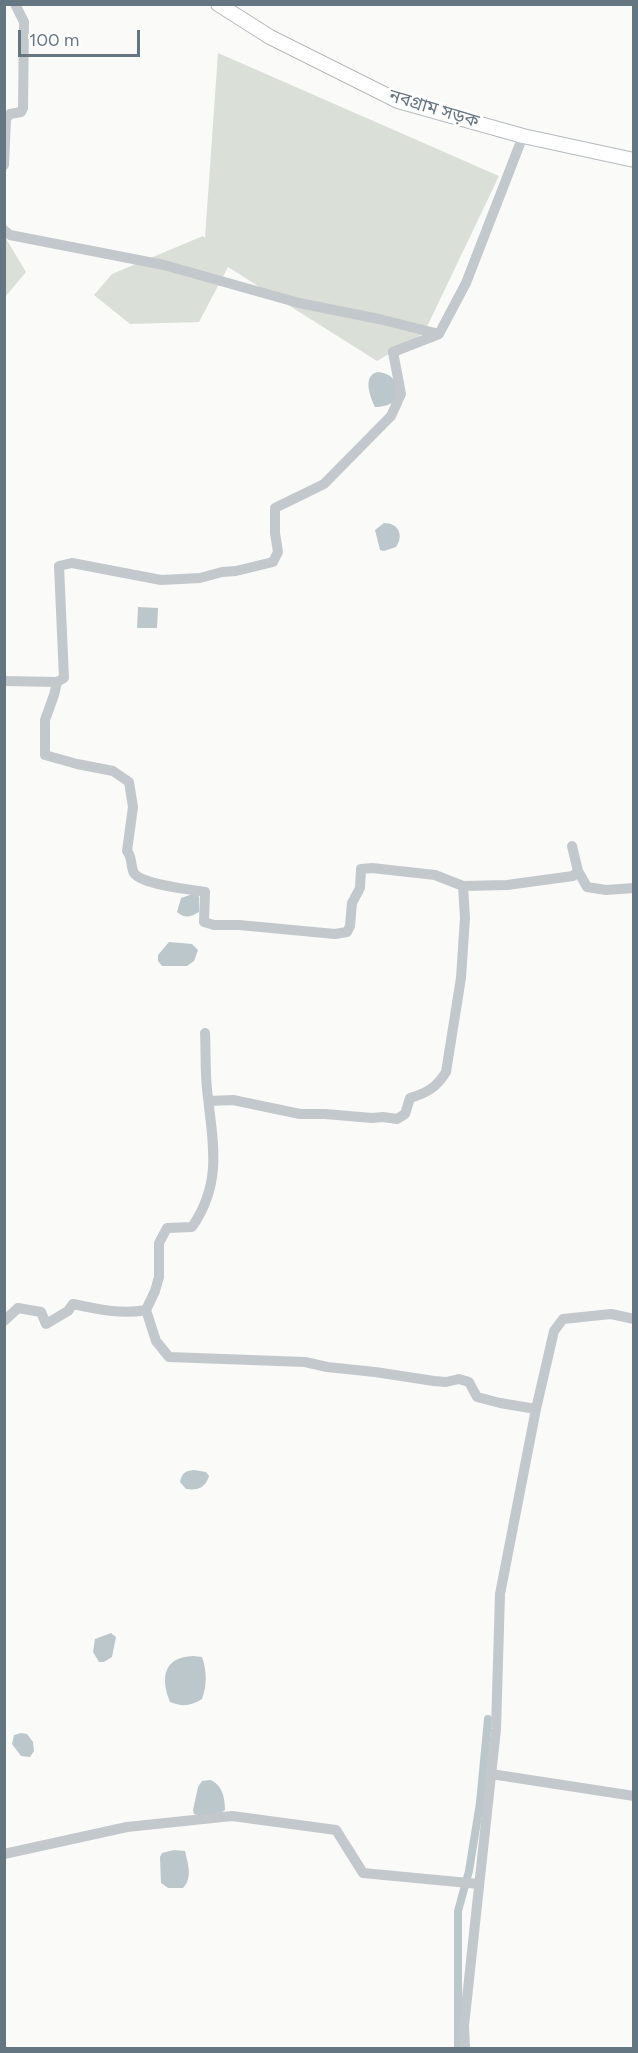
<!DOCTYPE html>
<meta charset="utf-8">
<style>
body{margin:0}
#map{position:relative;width:638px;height:2053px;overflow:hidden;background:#fafaf8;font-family:Figtree,sans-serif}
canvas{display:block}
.frame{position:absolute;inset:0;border:6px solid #657683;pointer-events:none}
.scale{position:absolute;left:18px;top:30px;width:122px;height:27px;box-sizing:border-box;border:3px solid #657683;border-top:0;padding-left:8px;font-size:18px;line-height:21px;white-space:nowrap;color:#657683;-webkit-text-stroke:4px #fff;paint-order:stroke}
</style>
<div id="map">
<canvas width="638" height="2053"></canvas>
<div class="frame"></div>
<div class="scale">100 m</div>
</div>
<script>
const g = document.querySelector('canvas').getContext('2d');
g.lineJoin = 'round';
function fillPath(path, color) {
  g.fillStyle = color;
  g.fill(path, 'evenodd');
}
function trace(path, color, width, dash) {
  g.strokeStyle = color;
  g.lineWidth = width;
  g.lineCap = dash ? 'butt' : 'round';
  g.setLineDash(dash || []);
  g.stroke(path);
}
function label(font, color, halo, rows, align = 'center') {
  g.font = font + ' Figtree,"Noto Sans Bengali",sans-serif';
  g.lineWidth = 6;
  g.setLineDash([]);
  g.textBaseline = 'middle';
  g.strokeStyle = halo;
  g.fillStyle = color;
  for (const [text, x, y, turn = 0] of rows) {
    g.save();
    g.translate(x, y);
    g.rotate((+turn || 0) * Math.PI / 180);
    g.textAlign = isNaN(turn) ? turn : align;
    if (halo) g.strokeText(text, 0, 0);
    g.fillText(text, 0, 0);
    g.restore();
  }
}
fillPath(new Path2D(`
 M 218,53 L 499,176 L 424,333 L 377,361 L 228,267 L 199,322 L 130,324 L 94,295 L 112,274 L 203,236 L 205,238 Z
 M 5,237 L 26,272 L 5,297 Z`), '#dadfd7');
fillPath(new Path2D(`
 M 378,372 C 397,375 396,383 396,400 C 389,405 384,407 375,407 C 370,397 362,375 378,372 Z
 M 384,523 C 399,523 404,536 396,547 L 384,551 L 380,550 L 375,530 Z
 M 138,607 L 158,608 L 157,628 L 137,628 Z
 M 196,893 L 199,897 L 199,912 C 191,917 185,919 177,912 L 181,898 Z
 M 169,942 L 192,944 L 198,950 L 194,961 L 187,966 L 162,966 L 158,961 L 158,955 Z
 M 194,1470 L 206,1472 L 209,1476 C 206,1487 198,1491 186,1489 L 180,1482 C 182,1473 185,1471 194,1470 Z
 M 111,1633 L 116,1637 L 112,1657 L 104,1662 L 99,1662 L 93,1652 L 95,1639 Z
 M 193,1656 L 202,1657 C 207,1672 207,1685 202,1699 C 191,1706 182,1707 170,1702 C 160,1677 164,1657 193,1656 Z
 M 21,1733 L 27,1734 L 33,1742 L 34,1751 L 30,1757 L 21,1756 L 12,1744 L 14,1735 Z
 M 210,1780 C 222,1784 225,1798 225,1810 C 219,1816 202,1817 194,1814 L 193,1810 L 198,1787 L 202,1781 Z
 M 174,1850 L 185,1851 C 188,1864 193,1878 183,1888 L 168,1888 L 161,1883 L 160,1857 L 162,1853 Z`), '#bbc7cb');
trace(new Path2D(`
 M 458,2048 L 458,1911 L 469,1871 L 480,1803 L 488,1719`), '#bbc7cb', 8);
const major = new Path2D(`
 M 218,4 L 270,37 L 398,101 L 523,136 L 634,160`);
trace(major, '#b5babe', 16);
trace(new Path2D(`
 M 4,165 L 6,119 L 10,114 L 21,112 L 23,108 L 24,22 L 15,4
 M 4,230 L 10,235 L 164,265 L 299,303 L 379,319 L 439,334
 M 4,681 L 57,682 L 64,678 L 59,566 L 72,563 L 161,580 L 200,578 L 222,572 L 236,571 L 273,562 L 278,552 L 275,533 L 275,508 L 324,484 L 391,416 L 401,394 L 393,352 L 439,334 L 466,283 L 523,136
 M 57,682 L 54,695 L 45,720 L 45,755 L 77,764 L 113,771 L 129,782 L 133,807 L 127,851 C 133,858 130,866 134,873 C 142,885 190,889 205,892 L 204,922 L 214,925 L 239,925 L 335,934 L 347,932 L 350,926 L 352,903 L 360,888 L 361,869 L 372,868 L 435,875 L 463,886 L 507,885 L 573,876 L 578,871 L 572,846
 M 578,871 L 587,887 L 606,890 L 634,888
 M 209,1101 L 233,1100 L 300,1114 L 325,1114 L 372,1118 L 383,1117 L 397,1119 L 405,1114 L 410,1098 C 427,1093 437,1087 446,1072 L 461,978 L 465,918 L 463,886
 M 146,1310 L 156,1341 L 169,1357 L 305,1362 L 327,1367 L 375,1372 L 434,1381 L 446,1382 L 459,1379 L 469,1382 L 477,1397 L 500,1403 L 536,1409
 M 4,1321 L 18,1308 L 41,1312 L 46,1324 L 68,1311 L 73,1304 C 97,1309 121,1315 146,1310 L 155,1291 L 159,1277 L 159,1243 L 167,1228 L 192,1227 C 224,1181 212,1139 207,1089 C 205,1070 206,1051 205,1033
 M 491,1774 L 634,1796
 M 4,1854 L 127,1827 L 232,1816 L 336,1830 L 363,1873 L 479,1884
 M 465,2048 L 464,2026 L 496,1729 L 500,1594 L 536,1409 L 554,1331 L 563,1319 L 611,1314 L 634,1319`), '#c3c8cc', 10);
trace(major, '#fff', 14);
label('18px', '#657683', '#fff', [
 ["নবগ্রাম সড়ক",434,109,17]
]);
</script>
